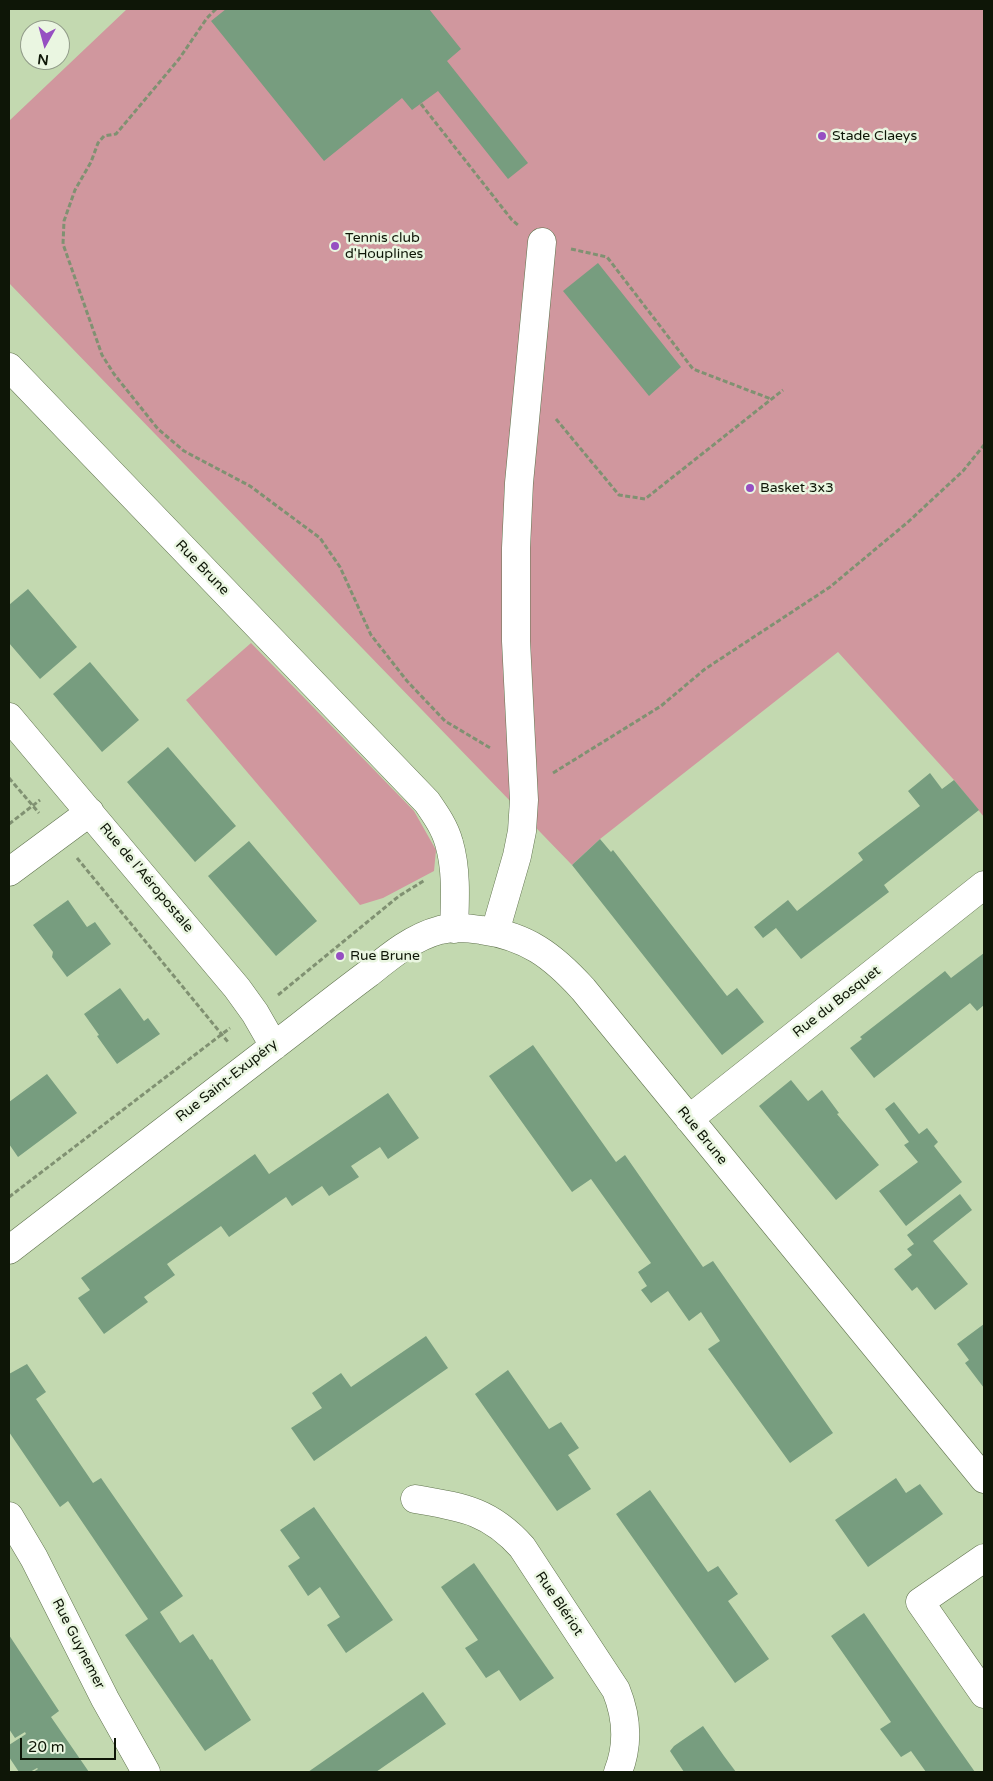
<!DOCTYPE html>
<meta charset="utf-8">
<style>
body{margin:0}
#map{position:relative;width:993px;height:1781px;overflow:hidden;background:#c3d9b0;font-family:"Varela Round",sans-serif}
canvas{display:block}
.frame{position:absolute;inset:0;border:10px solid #0e1607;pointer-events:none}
.north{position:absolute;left:20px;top:20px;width:50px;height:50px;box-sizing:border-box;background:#eaf6e1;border:1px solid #929c8a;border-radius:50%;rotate:187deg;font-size:14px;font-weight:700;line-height:20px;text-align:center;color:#0e1607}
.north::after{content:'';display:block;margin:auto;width:18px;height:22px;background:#964fc2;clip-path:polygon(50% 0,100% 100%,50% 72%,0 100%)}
.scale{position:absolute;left:20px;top:1738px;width:96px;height:22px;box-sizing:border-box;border:2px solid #0e1607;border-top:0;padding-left:6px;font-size:15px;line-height:18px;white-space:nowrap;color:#0e1607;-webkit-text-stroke:4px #eaf6e1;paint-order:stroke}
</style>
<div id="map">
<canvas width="993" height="1781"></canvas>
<div class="frame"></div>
<div class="north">N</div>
<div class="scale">20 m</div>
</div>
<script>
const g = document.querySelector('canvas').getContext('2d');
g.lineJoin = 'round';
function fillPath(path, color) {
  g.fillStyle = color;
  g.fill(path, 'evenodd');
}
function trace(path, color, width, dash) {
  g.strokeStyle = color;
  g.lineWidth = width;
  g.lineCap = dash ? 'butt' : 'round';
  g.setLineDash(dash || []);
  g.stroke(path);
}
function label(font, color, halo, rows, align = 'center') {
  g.font = font + ' "Varela Round",sans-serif';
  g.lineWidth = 5;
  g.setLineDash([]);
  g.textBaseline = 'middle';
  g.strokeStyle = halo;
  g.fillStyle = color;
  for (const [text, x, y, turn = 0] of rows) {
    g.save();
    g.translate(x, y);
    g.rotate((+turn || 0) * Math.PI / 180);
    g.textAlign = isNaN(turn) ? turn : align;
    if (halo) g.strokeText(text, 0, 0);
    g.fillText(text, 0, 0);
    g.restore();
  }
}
fillPath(new Path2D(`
 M 127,9 L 984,9 L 984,817 L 954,780 L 838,652 L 600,839 L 572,865 L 9,283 L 9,121 Z
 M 251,643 L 414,811 L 436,850 L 434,871 L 383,898 L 360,905 L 186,700 Z`), '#d0979e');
fillPath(new Path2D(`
 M 226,9 L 429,9 L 461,49 L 447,61 L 528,163 L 508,179 L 438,91 L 412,110 L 402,98 L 324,161 L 211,21 Z
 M 598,263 L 681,367 L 649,396 L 563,291 Z
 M 28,589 L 77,647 L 40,679 L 9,643 L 9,605 Z
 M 90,662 L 139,720 L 102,752 L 53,694 Z
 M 168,747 L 236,826 L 195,862 L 127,782 Z
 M 930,773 L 942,789 L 954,780 L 979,810 L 884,885 L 889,892 L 801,959 L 776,928 L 763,938 L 754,927 L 788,900 L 797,911 L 863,860 L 858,853 L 920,806 L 908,791 Z
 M 600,839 L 611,852 L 613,850 L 727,996 L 737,988 L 764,1022 L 722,1055 L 572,865 Z
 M 249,841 L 317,921 L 276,956 L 208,876 Z
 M 68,900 L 87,927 L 95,922 L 111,944 L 67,977 L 52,957 L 53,952 L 33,925 Z
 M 984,953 L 984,1005 L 977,1011 L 970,1003 L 874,1078 L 850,1048 L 862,1039 L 860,1037 L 945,971 L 951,978 Z
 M 120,988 L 144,1021 L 148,1018 L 160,1034 L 117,1064 L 97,1036 L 99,1035 L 84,1014 Z
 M 533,1045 L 616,1162 L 625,1155 L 703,1267 L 713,1261 L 833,1433 L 790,1463 L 708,1349 L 720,1341 L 701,1312 L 689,1321 L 668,1291 L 651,1303 L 641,1290 L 647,1286 L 638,1272 L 651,1263 L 591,1179 L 572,1192 L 489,1076 Z
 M 47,1074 L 77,1113 L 18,1157 L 9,1144 L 9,1102 Z
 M 791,1080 L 808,1101 L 822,1090 L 839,1113 L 837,1114 L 879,1165 L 836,1200 L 759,1106 Z
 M 388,1093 L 419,1138 L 388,1159 L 380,1147 L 351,1166 L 359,1177 L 329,1196 L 322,1186 L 292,1206 L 286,1197 L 229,1237 L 221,1226 L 167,1264 L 175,1275 L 144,1297 L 148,1302 L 104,1334 L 78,1298 L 90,1290 L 81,1278 L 255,1154 L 269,1174 Z
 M 894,1102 L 919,1134 L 927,1128 L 938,1142 L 934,1146 L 962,1182 L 906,1226 L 879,1191 L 918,1162 L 904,1145 L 909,1142 L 885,1109 Z
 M 960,1194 L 972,1210 L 933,1241 L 968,1284 L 935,1310 L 917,1287 L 912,1291 L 894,1269 L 912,1255 L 907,1249 L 914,1244 L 907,1235 Z
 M 984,1324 L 984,1388 L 965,1363 L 969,1360 L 957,1344 Z
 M 426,1336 L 448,1368 L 314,1461 L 291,1428 L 322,1408 L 312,1393 L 341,1373 L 351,1387 Z
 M 27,1364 L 46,1392 L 36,1399 L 93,1483 L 101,1478 L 183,1596 L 160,1612 L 180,1643 L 193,1634 L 210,1660 L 212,1659 L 251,1720 L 205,1751 L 125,1635 L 148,1619 L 68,1501 L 60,1507 L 9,1432 L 9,1374 Z
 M 508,1370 L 549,1429 L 561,1422 L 579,1448 L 568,1455 L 591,1489 L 557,1511 L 475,1394 Z
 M 896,1478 L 906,1493 L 920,1484 L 943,1514 L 868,1567 L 835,1520 Z
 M 650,1490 L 708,1572 L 718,1566 L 738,1594 L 728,1601 L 769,1659 L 735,1683 L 616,1514 Z
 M 314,1507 L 393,1620 L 346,1653 L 327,1625 L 340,1617 L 320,1587 L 308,1596 L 288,1566 L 300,1558 L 280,1530 Z
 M 474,1563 L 554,1678 L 520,1701 L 499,1670 L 486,1678 L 465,1648 L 478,1640 L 441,1587 Z
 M 864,1613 L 944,1728 L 975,1772 L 926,1772 L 911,1751 L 901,1757 L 880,1729 L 891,1722 L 831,1636 Z
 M 9,1635 L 59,1711 L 51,1717 L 89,1772 L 33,1772 L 38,1769 L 37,1768 L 30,1772 L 19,1772 L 9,1757 L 9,1745 L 26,1734 L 25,1732 L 15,1738 L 9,1729 Z
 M 423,1692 L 446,1724 L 386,1765 L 376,1772 L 308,1772 Z
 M 703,1726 L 724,1756 L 736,1772 L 684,1772 L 670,1751 L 674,1746 Z`), '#779d7f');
const minor = new Path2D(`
 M 9,367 L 427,802 C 436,815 445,828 449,843 C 457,870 455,901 454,929
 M 9,717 L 237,988 L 255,1013 L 274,1046
 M 9,872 L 90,812
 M 495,932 L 517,856 L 522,831 L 524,800 L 516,641 L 516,548 L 519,483 L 542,242
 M 689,1119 L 984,885
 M 9,1250 C 106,1175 203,1101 300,1026 C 323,1008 346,990 369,973 C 390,956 413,937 440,930 C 453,927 468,928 481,930 C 527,936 553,956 583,989 L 984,1479
 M 415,1499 C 461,1507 489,1510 522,1547 L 616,1690 C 627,1717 629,1744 618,1772
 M 9,1516 L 34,1558 L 105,1699 L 146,1772
 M 984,1558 L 920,1602 L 984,1694`);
trace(minor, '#60734e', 29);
trace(new Path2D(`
 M 216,9 L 207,18 L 179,59 L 116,134 L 104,136 L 98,143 L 91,162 L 75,190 L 64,221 L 63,244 L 102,355 L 114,374 L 158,429 L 184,451 L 250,486 L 320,538 L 340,567 L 371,635 L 407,681 L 445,721 L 492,749
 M 421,104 L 512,220 L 518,225
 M 571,249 L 607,257 L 693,369 L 771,399
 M 556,419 L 619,495 L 645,499 L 783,390
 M 553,773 L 661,706 L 705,669 L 830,587 L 908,522 L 963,471 L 984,445
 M 9,778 L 39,813
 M 9,824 L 40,800
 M 77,858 L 228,1042
 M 278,995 L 399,896 L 425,880
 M 9,1197 L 230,1028`), '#809172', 3, [5, 2.5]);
trace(minor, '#fff', 28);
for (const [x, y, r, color] of [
 [822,136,5,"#964fc2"],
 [335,246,5,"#964fc2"],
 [750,488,5,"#964fc2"],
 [340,956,5,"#964fc2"]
]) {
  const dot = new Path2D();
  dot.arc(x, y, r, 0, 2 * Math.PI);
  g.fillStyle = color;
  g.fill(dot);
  trace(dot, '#eaf6e1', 2);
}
label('14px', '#0e1607', '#eaf6e1', [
 ["Stade Claeys",832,136],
 ["Tennis club",345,238],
 ["d'Houplines",345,254],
 ["Basket 3x3",760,488],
 ["Rue Brune",350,956]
], 'left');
label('14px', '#0e1607', '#eaf6e1', [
 ["Rue Brune",202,568,46],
 ["Rue de l'Aéropostale",146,878,50],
 ["Rue du Bosquet",837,1002,-38],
 ["Rue Saint-Exupéry",227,1081,-38],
 ["Rue Brune",702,1136,51],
 ["Rue Blériot",559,1604,56],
 ["Rue Guynemer",78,1644,63]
]);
</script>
